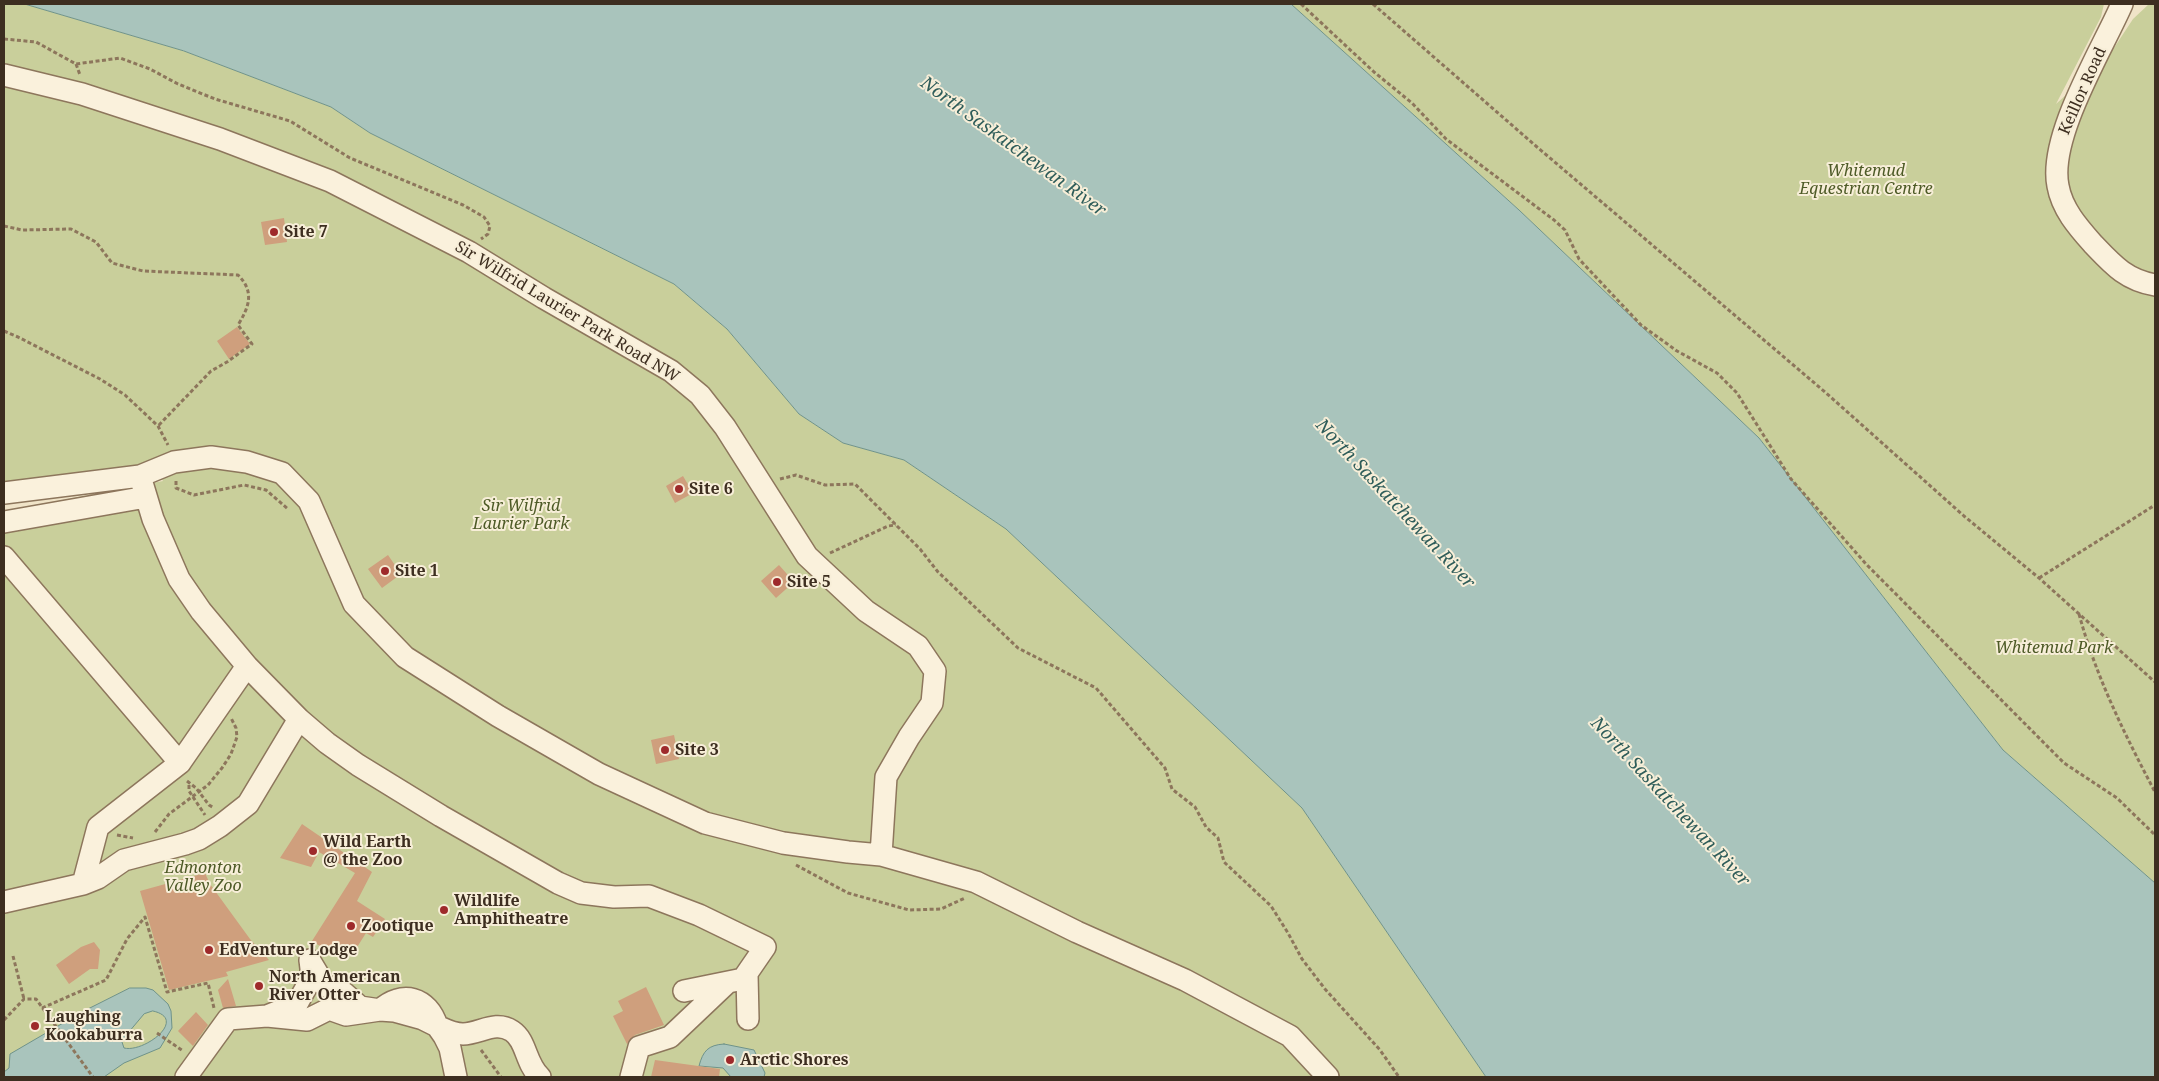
<!DOCTYPE html>
<style>
body{margin:0}
#map{position:relative;width:2159px;height:1081px;overflow:hidden;background:#f0e4c8;font-family:"Noto Serif",serif}
canvas{display:block}
.frame{position:absolute;inset:0;border:5px solid #3d2e20;pointer-events:none}
</style>
<div id="map">
<canvas width="2159" height="1081"></canvas>
<div class="frame"></div>
</div>
<script>
const g = document.querySelector('canvas').getContext('2d');
g.lineJoin = 'round';
function fillPath(path, color) {
  g.fillStyle = color;
  g.fill(path, 'evenodd');
}
function trace(path, color, width, dash) {
  g.strokeStyle = color;
  g.lineWidth = width;
  g.lineCap = dash ? 'butt' : 'round';
  g.setLineDash(dash || []);
  g.stroke(path);
}
function label(font, color, halo, rows, align = 'center') {
  g.font = font + ' "Noto Serif",serif';
  g.lineWidth = 4;
  g.setLineDash([]);
  g.textBaseline = 'middle';
  g.strokeStyle = halo;
  g.fillStyle = color;
  for (const [text, x, y, turn = 0] of rows) {
    g.save();
    g.translate(x, y);
    g.rotate((+turn || 0) * Math.PI / 180);
    g.textAlign = isNaN(turn) ? turn : align;
    if (halo) g.strokeText(text, 0, 0);
    g.fillText(text, 0, 0);
    g.restore();
  }
}
fillPath(new Path2D(`
 M 4,4 L 25,4 L 184,51 L 331,107 L 370,133 L 674,284 L 727,329 L 799,414 L 843,443 L 904,460 L 1006,529 L 1302,808 L 1486,1077 L 4,1077 L 4,511 L 163,481 L 154,465 L 4,485 Z
 M 1291,4 L 2104,4 L 2101,17 L 2056,104 L 2108,57 L 2133,19 L 2149,4 L 2155,4 L 2155,883 L 2003,750 L 1759,438 L 1519,210 Z`), '#c9cf9b');
const water = new Path2D(`
 M 25,4 L 1291,4 L 1519,210 L 1759,438 L 2003,750 L 2155,883 L 2155,1077 L 1486,1077 L 1302,808 L 1006,529 L 904,460 L 843,443 L 799,414 L 727,329 L 674,284 L 370,133 L 331,107 L 184,51 Z
 M 130,988 L 146,988 L 153,990 L 168,1004 L 171,1011 L 172,1028 L 160,1048 L 124,1063 L 104,1077 L 4,1077 L 4,1072 L 9,1068 L 10,1054 L 82,1012 ZM 153,1011 C 189,1019 144,1053 124,1048 L 122,1042 L 123,1039 L 144,1014 Z
 M 724,1044 L 754,1050 L 765,1073 L 764,1077 L 731,1077 L 723,1068 L 699,1066 C 703,1051 708,1045 724,1044 Z`);
fillPath(water, '#a9c4bc');
trace(water, '#6f938a', 1);
fillPath(new Path2D(`
 M 284,218 L 287,242 L 265,245 L 261,222 Z
 M 237,327 L 250,344 L 229,359 L 217,341 Z
 M 683,476 L 693,493 L 675,503 L 666,486 Z
 M 388,555 L 401,574 L 382,588 L 368,569 Z
 M 779,565 L 794,582 L 776,598 L 761,581 Z
 M 674,735 L 679,759 L 656,764 L 651,740 Z
 M 302,824 L 372,872 L 357,901 L 385,919 L 373,937 L 366,933 L 354,952 L 339,958 L 312,941 L 355,873 L 319,852 L 311,867 L 280,858 Z
 M 205,873 L 210,884 L 250,939 L 269,960 L 226,972 L 228,976 L 169,990 L 140,891 Z
 M 94,942 L 100,950 L 98,969 L 90,969 L 69,984 L 56,965 L 81,947 Z
 M 228,979 L 236,1006 L 223,1008 L 218,990 Z
 M 646,987 L 664,1025 L 635,1035 L 627,1044 L 613,1016 L 623,1011 L 618,1001 Z
 M 196,1012 L 208,1025 L 193,1046 L 178,1031 Z
 M 655,1060 L 720,1069 L 719,1077 L 651,1077 Z`), '#cf9f7d');
const minor = new Path2D(`
 M 2122,4 C 2102,50 2048,137 2058,186 C 2062,209 2078,227 2093,244 C 2113,265 2126,280 2155,285
 M 4,75 L 82,94 L 220,139 L 330,181 L 469,252 L 544,298 L 671,371 L 700,395 L 725,427 L 807,556 L 866,611 L 918,646 L 935,671 L 932,703 L 909,737 L 886,777 L 881,855
 M 4,493 L 140,476 L 174,462 L 211,457 L 247,462 L 282,473 L 309,501 L 354,604 L 405,657 L 498,716 L 599,774 L 705,823 L 783,843 L 848,852 L 881,855 L 976,882 L 1077,932 L 1185,980 L 1290,1036 L 1328,1077
 M 4,522 L 146,497
 M 4,557 L 180,763
 M 299,719 L 327,743 L 358,765 L 441,816 L 558,883 L 581,893 L 614,897 L 649,896 L 699,915 L 765,947 L 743,979 L 684,991
 M 83,884 L 98,827 L 180,763 L 247,666
 M 4,902 L 83,884 L 98,878 L 124,860 L 185,844 L 199,839 L 220,826 L 248,804 L 299,719 L 247,666 L 201,611 L 179,579 L 153,519 L 140,476
 M 310,960 L 312,977 L 297,1004 L 267,1016 L 307,1020 L 329,1009 L 346,1015 L 380,1010 L 394,1011 L 423,1019 L 437,1026 L 444,1036 L 450,1048 L 456,1077
 M 310,961 L 325,986 L 344,993 L 360,1007 L 380,1010 C 402,990 428,997 437,1026 C 446,1030 453,1034 463,1034 C 480,1034 495,1020 512,1031 C 527,1041 525,1063 540,1077
 M 747,974 L 748,1019
 M 186,1077 L 228,1019 L 267,1016
 M 631,1077 L 639,1047 L 670,1037 L 727,983`);
trace(minor, '#8d765c', 24);
trace(new Path2D(`
 M 1301,4 L 1374,72 L 1412,103 L 1446,139 L 1554,220 L 1565,230 L 1579,259 L 1641,325 L 1677,351 L 1717,373 L 1737,393 L 1791,479 L 1866,564 L 2064,763 L 2117,798 L 2155,835
 M 1373,4 L 1537,147 L 1825,392 L 1964,516 L 2039,578 L 2155,682
 M 4,39 L 36,42 L 76,64 L 120,58 L 150,69 L 178,84 L 215,99 L 290,121 L 350,158 L 463,205 L 484,217 L 490,226 L 488,234 L 481,239
 M 76,64 L 80,75
 M 4,226 L 22,230 L 71,229 L 96,242 L 112,263 L 143,271 L 238,275 C 255,292 249,307 238,325 L 252,344 L 227,362 L 211,371 L 158,426
 M 4,331 L 18,337 L 100,379 L 125,395 L 158,426 L 168,445
 M 780,479 L 796,475 L 825,485 L 855,484 L 920,549 L 938,572 L 1018,648 L 1096,688 L 1165,768 L 1172,789 L 1195,807 L 1206,827 L 1218,838 L 1224,862 L 1271,906 L 1288,933 L 1302,959 L 1325,989 L 1380,1050 L 1399,1077
 M 176,481 L 176,488 L 194,495 L 244,485 L 266,490 L 288,509
 M 830,553 L 888,526 L 896,525
 M 2039,578 L 2155,505
 M 2079,614 C 2096,677 2125,735 2155,792
 M 187,781 L 196,788 L 209,805 L 214,808
 M 189,785 L 189,791 L 205,815
 M 155,832 L 169,814 L 208,785 L 222,768 L 231,754 L 237,737 L 236,728 L 231,718
 M 117,835 L 133,838
 M 796,865 L 848,893 L 909,910 L 941,909 L 965,898
 M 13,956 L 24,999
 M 42,1008 L 106,980 L 127,939 L 145,917 L 167,992 L 208,983 L 214,1008
 M 4,1020 L 24,999 L 36,999 L 93,1077
 M 157,1033 L 183,1051
 M 481,1050 L 501,1077`), '#8d765c', 3, [4, 2.5]);
trace(minor, '#faf1dc', 21);
for (const [x, y, r, color] of [
 [274,232,5,"#9e2a2b"],
 [679,489,5,"#9e2a2b"],
 [385,571,5,"#9e2a2b"],
 [777,582,5,"#9e2a2b"],
 [665,750,5,"#9e2a2b"],
 [313,851,5,"#9e2a2b"],
 [444,910,5,"#9e2a2b"],
 [351,926,5,"#9e2a2b"],
 [209,950,5,"#9e2a2b"],
 [259,986,5,"#9e2a2b"],
 [35,1026,5,"#9e2a2b"],
 [730,1060,5,"#9e2a2b"]
]) {
  const dot = new Path2D();
  dot.arc(x, y, r, 0, 2 * Math.PI);
  g.fillStyle = color;
  g.fill(dot);
  trace(dot, '#f7eed8', 2);
}
label('16px', '#3d2e20', '#f7eed8', [
 ["Keillor Road",2083,91,-66],
 ["Sir Wilfrid Laurier Park Road NW",567,312,31]
]);
label('italic 16px', '#4d5a26', '#f7eed8', [
 ["Whitemud",1866,171],
 ["Equestrian Centre",1866,189],
 ["Sir Wilfrid",521,506],
 ["Laurier Park",521,524],
 ["Whitemud Park",2054,648],
 ["Edmonton",203,868],
 ["Valley Zoo",203,886]
]);
label('bold 16px', '#3d2e20', '#f7eed8', [
 ["Site 7",284,232],
 ["Site 6",689,489],
 ["Site 1",395,571],
 ["Site 5",787,582],
 ["Site 3",675,750],
 ["Wild Earth",323,842],
 ["@ the Zoo",323,860],
 ["Wildlife",454,901],
 ["Amphitheatre",454,919],
 ["Zootique",361,926],
 ["EdVenture Lodge",219,950],
 ["North American",269,977],
 ["River Otter",269,995],
 ["Laughing",45,1017],
 ["Kookaburra",45,1035],
 ["Arctic Shores",740,1060]
], 'left');
label('italic 18px', '#2f5d5a', '#f7eed8', [
 ["North Saskatchewan River",1013,147,36],
 ["North Saskatchewan River",1395,504,47],
 ["North Saskatchewan River",1670,802,47]
]);
</script>
